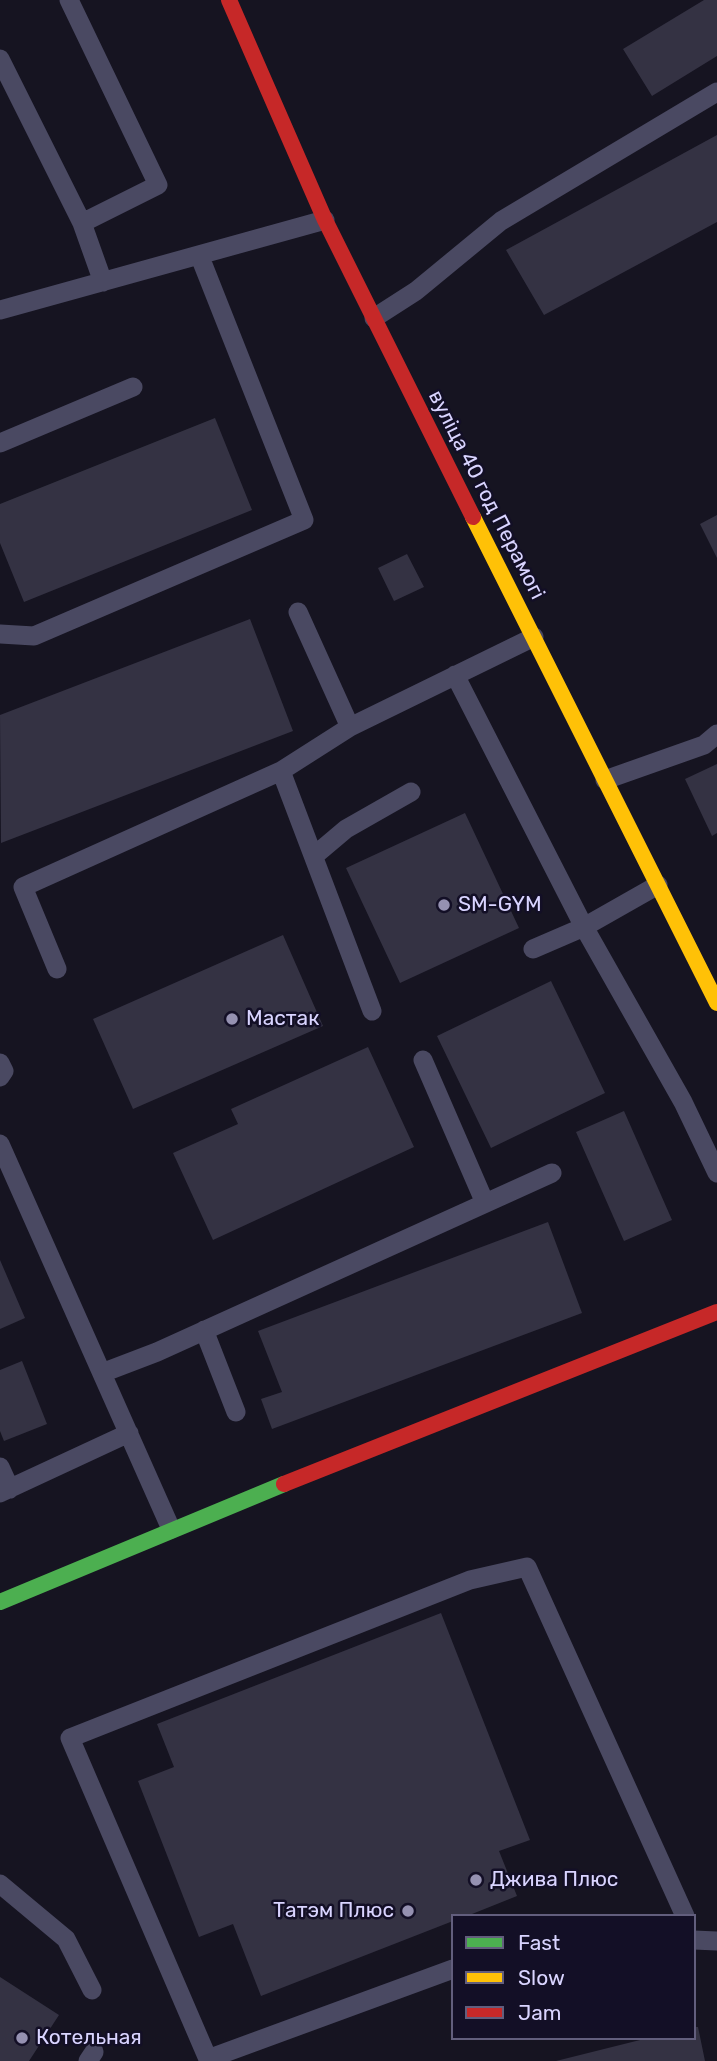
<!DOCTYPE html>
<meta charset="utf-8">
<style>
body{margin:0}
#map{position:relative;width:717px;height:2061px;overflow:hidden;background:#161421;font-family:Rubik,sans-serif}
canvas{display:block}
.legend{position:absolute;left:451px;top:1914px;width:245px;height:126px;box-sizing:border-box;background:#130f26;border:2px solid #625e7d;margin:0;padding:9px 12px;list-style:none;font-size:21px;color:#d9d4ff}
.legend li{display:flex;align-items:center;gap:14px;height:35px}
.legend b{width:35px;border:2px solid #625e7d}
</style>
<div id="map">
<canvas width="717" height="2061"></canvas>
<ul class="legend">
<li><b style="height:9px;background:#4caf50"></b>Fast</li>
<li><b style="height:9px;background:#ffc107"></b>Slow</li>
<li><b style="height:9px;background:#c62828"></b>Jam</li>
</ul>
</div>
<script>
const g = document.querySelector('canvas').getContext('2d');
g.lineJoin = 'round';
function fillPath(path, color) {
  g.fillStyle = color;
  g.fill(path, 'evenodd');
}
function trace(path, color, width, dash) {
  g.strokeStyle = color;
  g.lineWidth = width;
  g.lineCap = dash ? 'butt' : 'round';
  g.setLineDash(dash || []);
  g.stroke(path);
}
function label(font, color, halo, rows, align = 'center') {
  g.font = font + ' Rubik,sans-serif';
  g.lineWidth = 5;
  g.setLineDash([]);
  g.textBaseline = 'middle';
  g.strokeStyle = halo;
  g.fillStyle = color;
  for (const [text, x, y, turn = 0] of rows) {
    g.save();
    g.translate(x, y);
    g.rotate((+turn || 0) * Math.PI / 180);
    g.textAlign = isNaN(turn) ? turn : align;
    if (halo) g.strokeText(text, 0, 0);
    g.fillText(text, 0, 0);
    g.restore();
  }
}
fillPath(new Path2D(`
 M 704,0 L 717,0 L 717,56 L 652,96 L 623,49 Z
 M 717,135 L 717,222 L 544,315 L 506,250 Z
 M 215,418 L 252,510 L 24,602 L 0,543 L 0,504 Z
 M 717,515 L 717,558 L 700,524 Z
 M 407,554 L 424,587 L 394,601 L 378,568 Z
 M 250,619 L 293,731 L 1,843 L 0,715 Z
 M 717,764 L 717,833 L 712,836 L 685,779 Z
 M 465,813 L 519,928 L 400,983 L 346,868 Z
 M 283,935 L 323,1026 L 133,1109 L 93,1019 Z
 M 551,981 L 605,1093 L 491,1148 L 437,1036 Z
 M 368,1047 L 414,1147 L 213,1240 L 173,1153 L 238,1124 L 231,1109 Z
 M 624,1111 L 672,1220 L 624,1241 L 576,1132 Z
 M 548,1222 L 582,1313 L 272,1429 L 261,1399 L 282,1392 L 258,1331 Z
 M 0,1260 L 25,1318 L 0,1329 Z
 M 22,1361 L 47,1424 L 4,1441 L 0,1431 L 0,1370 Z
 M 441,1613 L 530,1840 L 499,1851 L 517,1896 L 467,1916 L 453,1916 L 453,1921 L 261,1996 L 233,1924 L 199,1937 L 138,1781 L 174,1767 L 157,1724 Z
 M 0,1977 L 59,2015 L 29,2061 L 0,2061 Z
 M 694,2027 L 698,2027 L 705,2061 L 556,2061 L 648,2038 L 694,2038 Z`), '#343243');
trace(new Path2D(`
 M 69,0 L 158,185 L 82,223
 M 0,59 L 82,223 L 103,282
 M 0,310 L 325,220
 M 374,318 L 416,291 L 501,221 L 717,92
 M 0,443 L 133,387
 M 298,612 L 350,727
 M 0,634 L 34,636 L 304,520 L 200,257
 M 455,675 L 584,927 L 683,1102 L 717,1173
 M 281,771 L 372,1011
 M 605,780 L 704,745 L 717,734
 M 314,856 L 346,829 L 411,792
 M 533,949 L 584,927 L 658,885
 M 57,969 L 23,887 L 281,771 L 350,727 L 534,637
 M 423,1060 L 485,1203
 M 0,1063 L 4,1071 L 0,1077
 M 0,1144 L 171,1529
 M 204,1330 L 236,1412
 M 102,1373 L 157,1352 L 552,1173
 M 0,1467 L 10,1489
 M 0,1493 L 129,1433
 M 0,1884 L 66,1939 L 92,1990
 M 694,1940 L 717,1941
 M 453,1969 L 208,2059 L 70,1738 L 470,1580 L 527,1567 L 685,1916
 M 88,2061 L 94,2052`), '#4a4962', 19);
trace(new Path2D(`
 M 0,1602 L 284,1484`), '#4caf50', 16);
trace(new Path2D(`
 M 473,517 L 717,1003`), '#ffc107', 16);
trace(new Path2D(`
 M 229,0 L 325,220 L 473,517
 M 284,1484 L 717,1312`), '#c62828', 16);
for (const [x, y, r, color] of [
 [444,905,7,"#9591b1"],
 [232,1019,7,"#9591b1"],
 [476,1880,7,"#9591b1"],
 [408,1911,7,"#9591b1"],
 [22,2038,7,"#9591b1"]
]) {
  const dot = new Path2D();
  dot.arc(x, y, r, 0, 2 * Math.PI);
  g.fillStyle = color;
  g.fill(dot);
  trace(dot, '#130f26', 2.5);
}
label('21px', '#d9d4ff', '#130f26', [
 ["вуліца 40 год Перамогі",486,495,63]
]);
label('21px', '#d9d4ff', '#130f26', [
 ["SM-GYM",458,905],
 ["Мастак",246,1019],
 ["Джива Плюс",490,1880],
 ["Татэм Плюс",394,1911,"right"],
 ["Котельная",36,2038]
], 'left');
</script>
